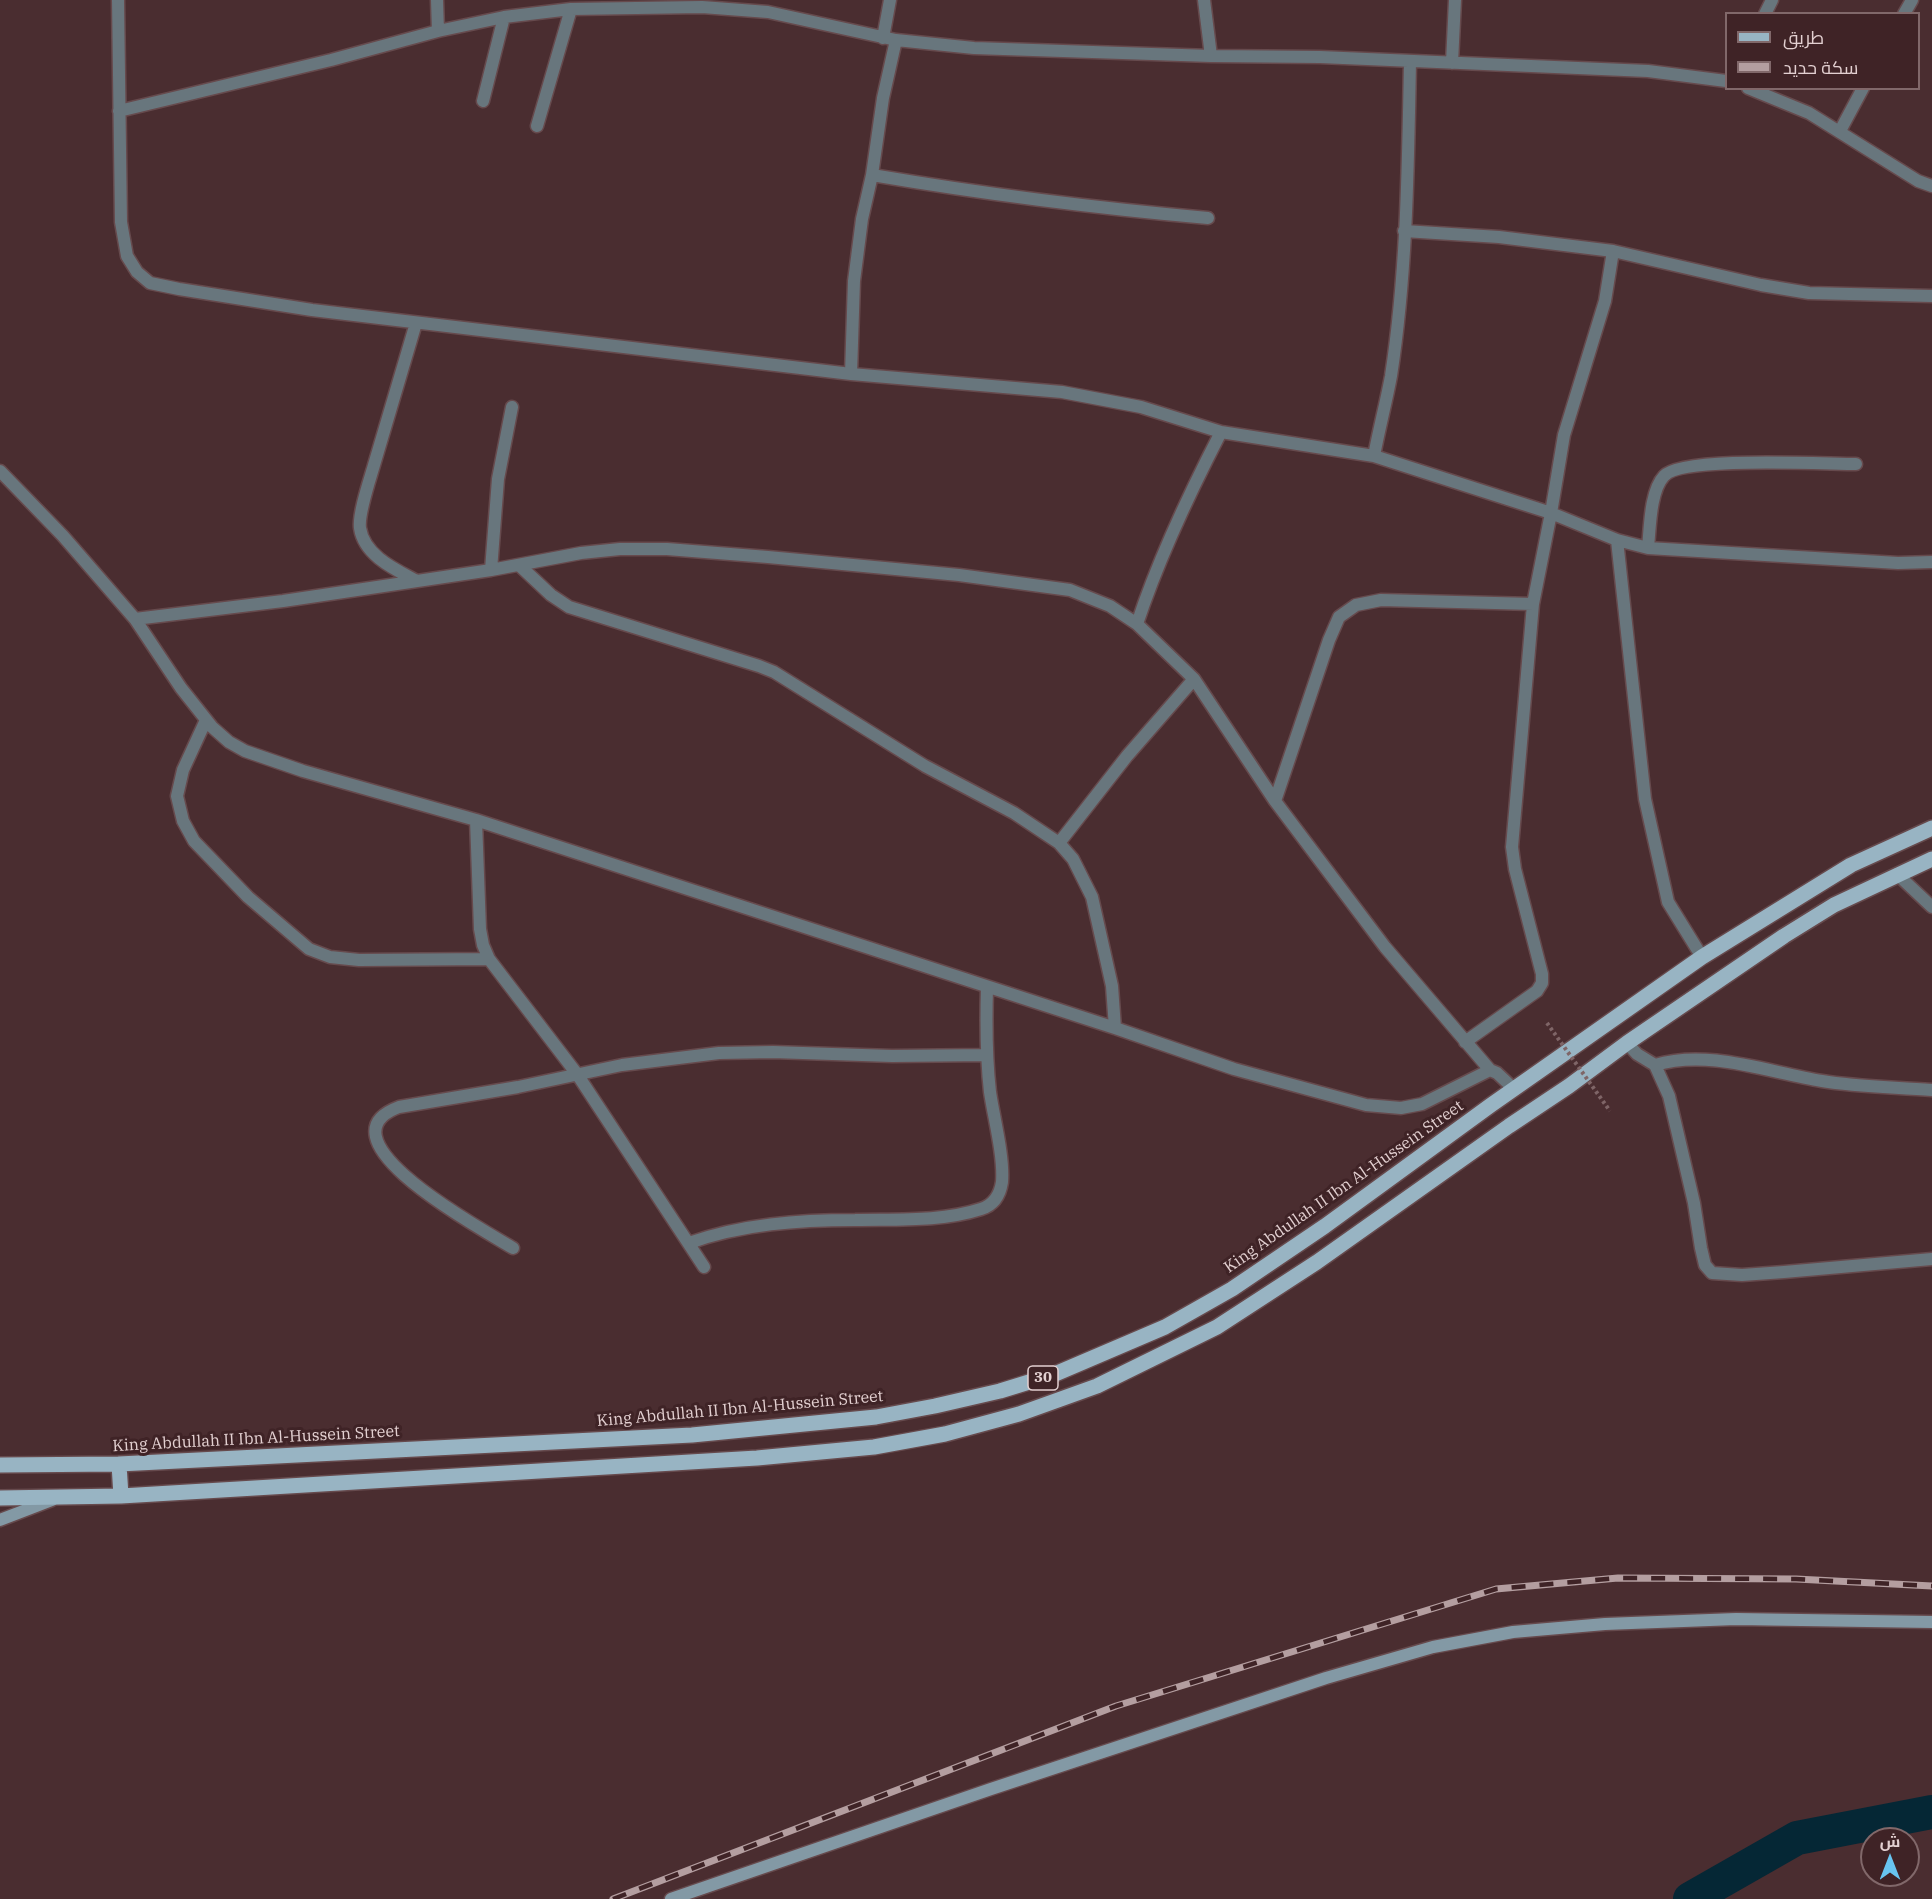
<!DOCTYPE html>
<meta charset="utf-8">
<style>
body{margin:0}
#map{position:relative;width:1932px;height:1899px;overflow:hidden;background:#4a2d30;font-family:"IBM Plex Serif",Cairo,serif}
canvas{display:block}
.legend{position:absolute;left:1725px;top:12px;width:195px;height:78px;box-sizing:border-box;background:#3f2326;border:2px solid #81686a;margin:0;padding:8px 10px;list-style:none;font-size:18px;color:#e3d0d1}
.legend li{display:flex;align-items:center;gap:12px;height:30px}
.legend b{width:30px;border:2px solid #81686a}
.north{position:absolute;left:1860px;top:1827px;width:60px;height:60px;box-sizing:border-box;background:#3f2326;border:2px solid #81686a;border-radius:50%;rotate:0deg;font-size:16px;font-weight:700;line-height:24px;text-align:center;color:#e3d0d1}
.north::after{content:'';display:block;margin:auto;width:21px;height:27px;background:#68c4f0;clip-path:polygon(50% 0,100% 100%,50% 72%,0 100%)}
</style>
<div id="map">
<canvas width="1932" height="1899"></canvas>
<ul class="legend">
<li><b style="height:8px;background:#98b4c3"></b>طريق</li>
<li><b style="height:8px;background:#b49ea0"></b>سكة حديد</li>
</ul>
<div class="north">ش</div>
</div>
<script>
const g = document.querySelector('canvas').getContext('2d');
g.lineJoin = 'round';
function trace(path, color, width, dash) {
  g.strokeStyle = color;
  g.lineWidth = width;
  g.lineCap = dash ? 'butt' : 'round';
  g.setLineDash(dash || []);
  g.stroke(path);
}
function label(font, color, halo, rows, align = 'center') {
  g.font = font + ' "IBM Plex Serif",serif';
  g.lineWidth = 6;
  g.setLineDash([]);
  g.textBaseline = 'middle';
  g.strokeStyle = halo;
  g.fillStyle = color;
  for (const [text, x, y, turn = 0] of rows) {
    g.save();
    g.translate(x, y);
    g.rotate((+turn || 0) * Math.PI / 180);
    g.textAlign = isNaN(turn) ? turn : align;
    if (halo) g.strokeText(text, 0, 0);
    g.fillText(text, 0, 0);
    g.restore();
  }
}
trace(new Path2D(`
 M 1690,1899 L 1797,1838 L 1932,1812`), '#052735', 34);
const street = new Path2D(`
 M 118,0 L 121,222 L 127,256 L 137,272 L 150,283 L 179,289 L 312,310 L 851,374 L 1062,392 L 1141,407 L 1221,432 L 1374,456 L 1551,513 L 1617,540 L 1648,548 L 1898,563 L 1932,562
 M 437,0 L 438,31
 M 1204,0 L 1211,56
 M 1765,14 L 1772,0
 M 1904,14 L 1912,0
 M 883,38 L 890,0
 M 1452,63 L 1455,0
 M 1748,88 L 1809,113 L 1918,181 L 1932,186
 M 483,101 L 504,17
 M 119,111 L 331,60 L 438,31 L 504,17 L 571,9 L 702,7 L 768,12 L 896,40 L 974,48 L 1211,56 L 1320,57 L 1648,71 L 1726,81
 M 537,126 L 571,9
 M 1840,131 L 1863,88
 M 872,175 C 984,194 1095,208 1208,218
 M 1404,231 L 1499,237 L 1613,251 L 1761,285 L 1809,293 L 1932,296
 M 851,374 L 854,281 L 862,219 L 872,175 L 883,98 L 896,40
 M 1374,456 C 1379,429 1386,403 1391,376 C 1407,272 1408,166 1410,62
 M 0,471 L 63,536 L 135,619 L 181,688 L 212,727 L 229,742 L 245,751 L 303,771 L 476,820 L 1115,1028 L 1234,1069 L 1366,1105 L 1401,1108 L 1422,1104 L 1490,1070
 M 1617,540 L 1645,799 L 1668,902 L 1702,957
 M 1648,548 C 1650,528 1650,491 1664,476 C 1681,456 1823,464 1856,464
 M 519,565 L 551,595 L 569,607 L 759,666 L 774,672 L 925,766 L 1014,813 L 1059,843 L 1073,859 L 1092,897 L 1112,986 L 1115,1028
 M 491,570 L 498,479 L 512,407
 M 415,580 C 394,569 364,555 360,528 C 358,514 370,479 374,465 C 388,418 402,370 416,323
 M 135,619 L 283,601 L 491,570 L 581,553 L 620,549 L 667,549 L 768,557 L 959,575 L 1070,590 L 1110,606 L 1137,624 L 1194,679 L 1275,801 L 1385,947 L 1490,1070 L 1497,1073 L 1514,1089
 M 1137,624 C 1159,557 1189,494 1221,432
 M 206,720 L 183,770 L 177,796 L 183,821 L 194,841 L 248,897 L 309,949 L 330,957 L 359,960 L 489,959
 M 1275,801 L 1329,640 L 1339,617 L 1356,605 L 1381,600 L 1533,604
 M 476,820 L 480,929 L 483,945 L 489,959 L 577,1074 L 704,1267
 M 1059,843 L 1127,756 L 1194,679
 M 1897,874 L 1932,907
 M 1465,1042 L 1537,991 L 1542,983 L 1542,974 L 1515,869 L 1512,847 L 1533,604 L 1551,513 L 1564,435 L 1605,301 L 1613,251
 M 1627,1043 L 1637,1054 L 1655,1065 L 1669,1096 L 1694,1203 L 1701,1248 L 1705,1265 L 1712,1273 L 1742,1275 L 1784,1272 L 1932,1259
 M 1655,1065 C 1709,1049 1767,1072 1822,1081 C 1858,1087 1895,1087 1932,1090
 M 689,1243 C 742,1224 799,1220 855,1220 C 896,1219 941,1222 981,1209 C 994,1205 1000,1195 1002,1182 C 1004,1156 994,1119 990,1092 C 986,1057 986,1022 987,987
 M 513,1248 C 487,1232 313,1139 399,1107 L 518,1087 L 622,1065 L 719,1053 L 773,1052 L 892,1056 L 987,1055`);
const secondary = new Path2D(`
 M 0,1520 L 52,1500
 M 671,1899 L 991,1789 L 1326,1678 L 1433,1647 L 1513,1632 L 1605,1624 L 1736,1619 L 1932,1622`);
const primary = new Path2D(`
 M 119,1464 L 121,1496
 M 0,1465 L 119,1464 L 692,1435 L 876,1417 L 935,1406 L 1000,1391 L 1055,1374 L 1165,1327 L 1232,1289 L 1325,1226 L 1491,1105 L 1702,957 L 1851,865 L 1932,828
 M 0,1498 L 121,1496 L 757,1458 L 874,1447 L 945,1434 L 1019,1414 L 1097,1386 L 1217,1327 L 1317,1262 L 1509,1126 L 1569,1086 L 1627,1043 L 1784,936 L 1834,905 L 1932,859`);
trace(street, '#664a4d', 15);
trace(secondary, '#664a4d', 15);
trace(primary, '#664a4d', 18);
trace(street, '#68767d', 12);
trace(secondary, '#8399a5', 12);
trace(primary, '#98b4c3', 15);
const rail = new Path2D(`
 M 613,1899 L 1116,1706 L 1496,1589 L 1618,1578 L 1796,1579 L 1932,1586`);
trace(rail, '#b49ea0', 7);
trace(rail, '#3f2326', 4.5, [14]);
trace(new Path2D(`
 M 1547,1023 L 1610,1111`), '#7f6567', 4, [3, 3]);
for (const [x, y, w] of [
 [1043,1378,30]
]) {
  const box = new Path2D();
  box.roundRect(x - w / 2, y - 12, w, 24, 4.5);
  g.fillStyle = '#3f2326';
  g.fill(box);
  trace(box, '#e3d0d1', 1.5);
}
label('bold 15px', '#e3d0d1', null, [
 ["30",1043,1378]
]);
label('16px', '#e3d0d1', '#3f2326', [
 ["King Abdullah II Ibn Al-Hussein Street",1344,1187,-35],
 ["King Abdullah II Ibn Al-Hussein Street",740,1409,-5],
 ["King Abdullah II Ibn Al-Hussein Street",256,1439,-3]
]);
</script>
